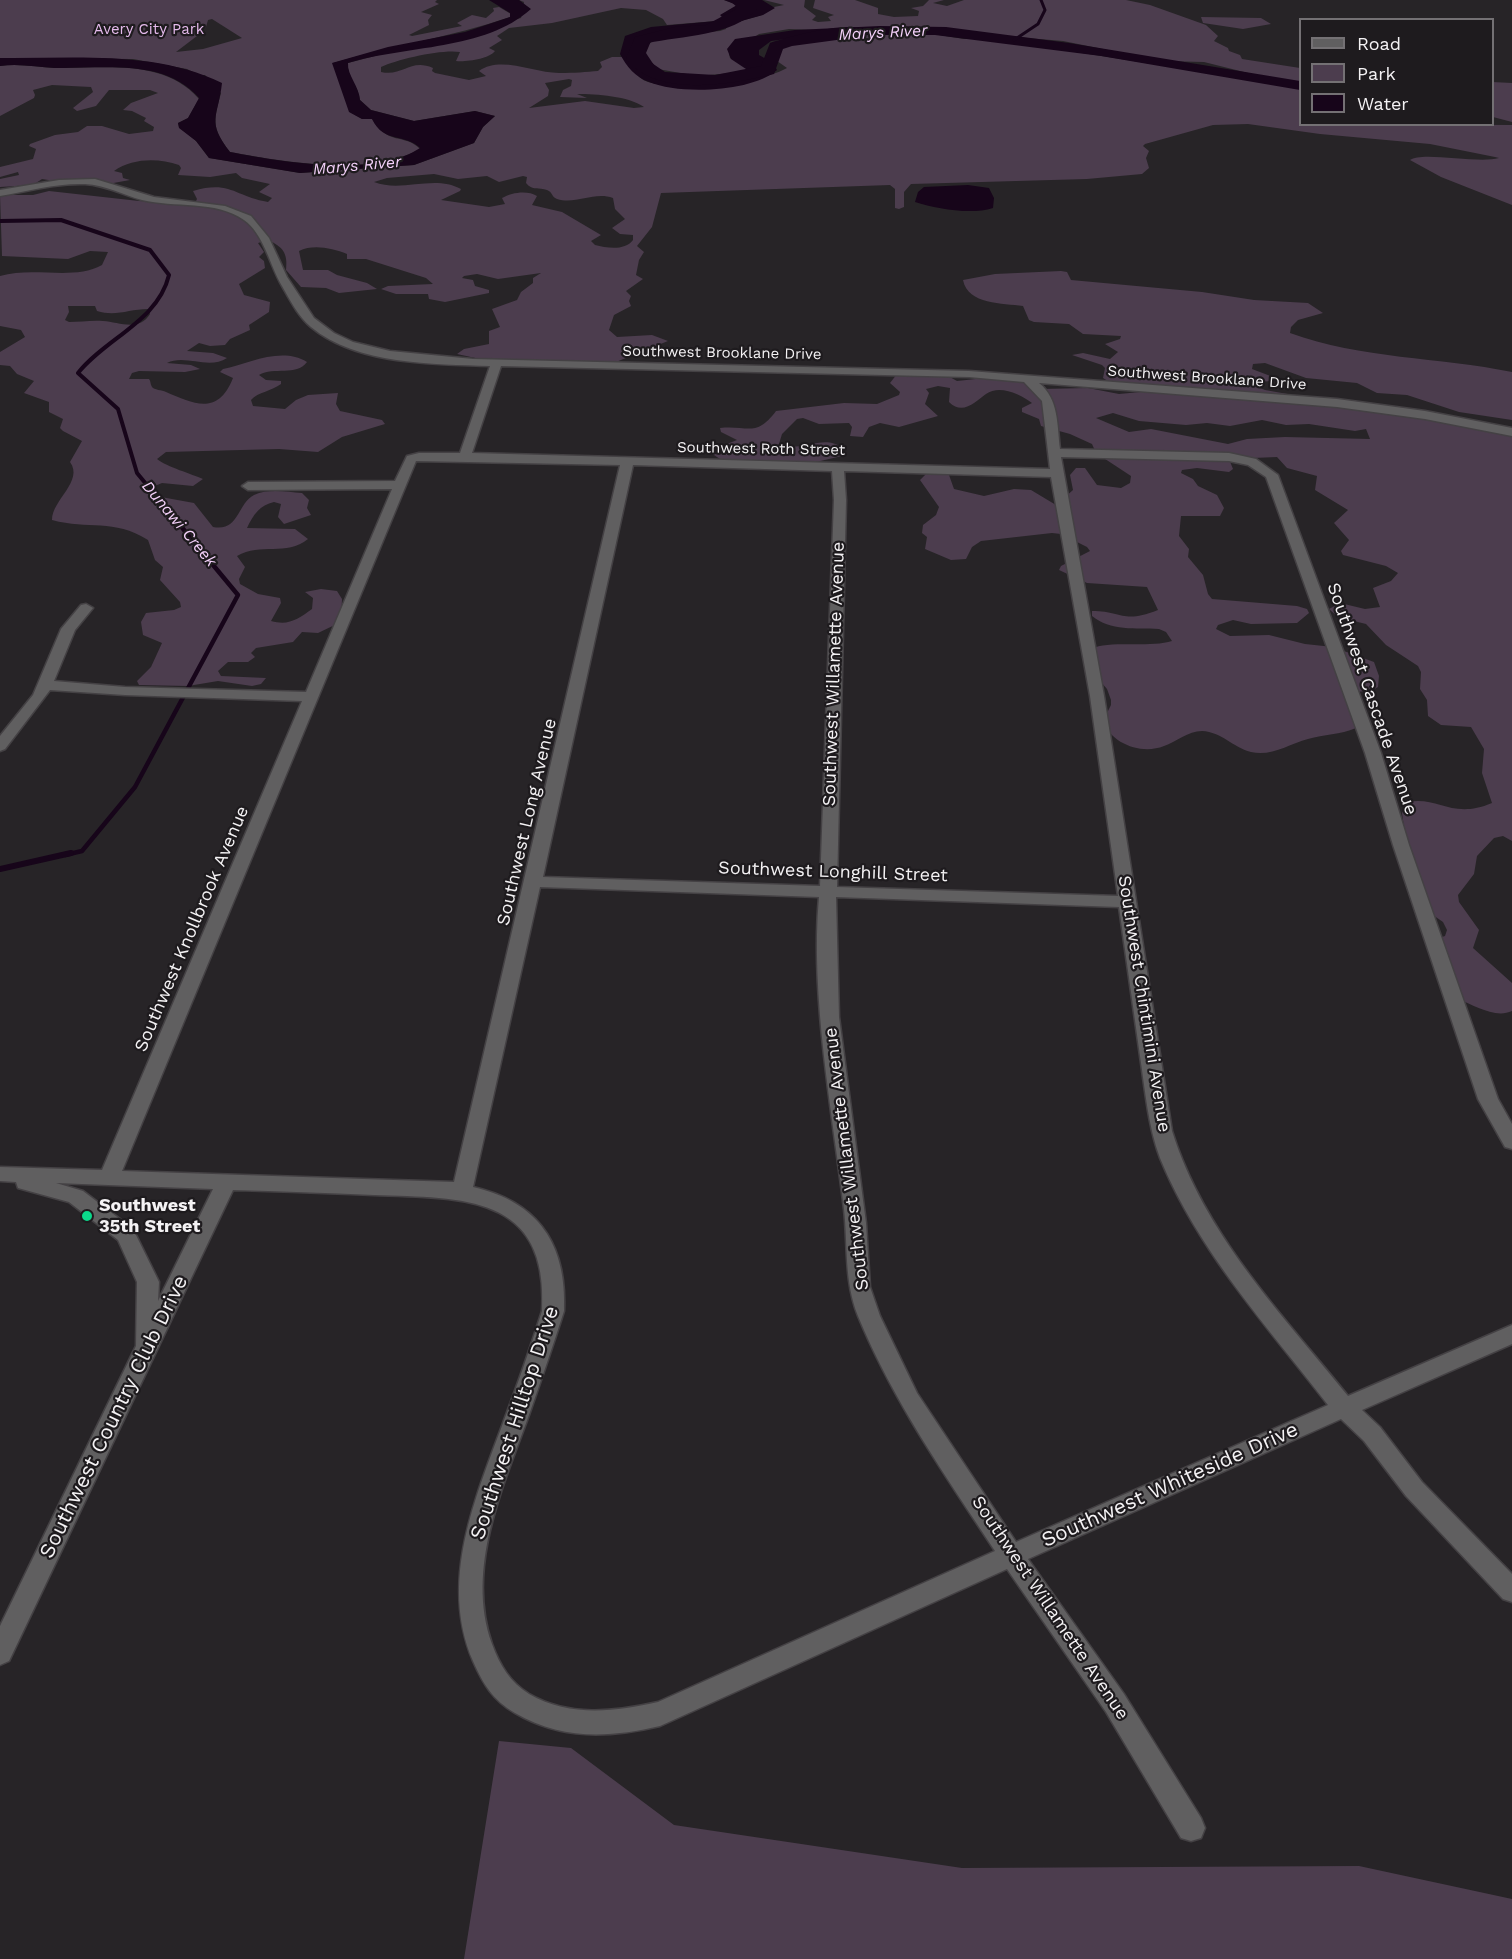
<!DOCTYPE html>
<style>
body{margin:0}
#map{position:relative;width:1512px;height:1959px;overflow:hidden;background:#272427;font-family:"Work Sans",sans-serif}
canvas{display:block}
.legend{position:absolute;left:1299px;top:18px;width:195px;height:108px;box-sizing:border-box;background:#1e1b1e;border:2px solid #747174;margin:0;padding:8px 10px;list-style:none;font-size:18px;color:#f4f2f4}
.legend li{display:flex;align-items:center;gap:12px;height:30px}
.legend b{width:30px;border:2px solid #747174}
</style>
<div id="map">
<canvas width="1512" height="1959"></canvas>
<ul class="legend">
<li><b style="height:8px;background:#605f60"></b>Road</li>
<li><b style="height:16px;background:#4c3d4e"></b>Park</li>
<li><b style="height:16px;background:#17051a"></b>Water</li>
</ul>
</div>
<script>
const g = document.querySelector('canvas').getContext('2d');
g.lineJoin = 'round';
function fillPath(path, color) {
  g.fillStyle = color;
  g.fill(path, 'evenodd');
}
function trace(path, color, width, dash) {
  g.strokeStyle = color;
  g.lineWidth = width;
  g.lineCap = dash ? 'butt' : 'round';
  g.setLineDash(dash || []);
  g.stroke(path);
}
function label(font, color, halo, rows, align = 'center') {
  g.font = font + ' "Work Sans",sans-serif';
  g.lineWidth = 4.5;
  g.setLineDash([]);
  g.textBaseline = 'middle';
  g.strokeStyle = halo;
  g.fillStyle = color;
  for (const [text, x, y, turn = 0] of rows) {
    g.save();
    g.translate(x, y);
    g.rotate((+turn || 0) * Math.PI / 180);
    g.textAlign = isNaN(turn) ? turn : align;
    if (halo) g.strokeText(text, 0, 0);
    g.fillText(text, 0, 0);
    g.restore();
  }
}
fillPath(new Path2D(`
 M 0,0 L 437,0 L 435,2 L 439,4 L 421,12 L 432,15 L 428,20 L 429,25 L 409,35 L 412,36 L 462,26 L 457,23 L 472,15 L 486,18 L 494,11 L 493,8 L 499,7 L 511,14 L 510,17 C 452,37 391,46 333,63 L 350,112 L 362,119 L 372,119 C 388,146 404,133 420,149 C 369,177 286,162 230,152 C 212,128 213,122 221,93 L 205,75 L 199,75 L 187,69 L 133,59 L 0,58 ZM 212,19 L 242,38 L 203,49 L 176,52 L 197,36 L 196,33 L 206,27 L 208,20 Z
 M 519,0 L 724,0 L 738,5 L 716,21 L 667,25 L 663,19 L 646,10 L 621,8 L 552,23 L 509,28 L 497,36 L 502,40 L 489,48 L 495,51 C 489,59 467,62 456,61 L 460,52 C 442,49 398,59 381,67 L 381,72 C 403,77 410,58 433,68 L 432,71 L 435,73 L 469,80 L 486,76 L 479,71 C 501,55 536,74 561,73 C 573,73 587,72 598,71 L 602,67 L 600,62 L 612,57 L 629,57 C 633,68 636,78 648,82 C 674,91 764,82 787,68 L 770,56 L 780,45 L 799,35 L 867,32 L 933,34 L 964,39 L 986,38 L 1300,87 L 1300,124 L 1512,125 L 1512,205 L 1441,177 L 1410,160 C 1422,151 1478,164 1499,158 L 1495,157 L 1430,144 L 1320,134 L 1248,124 L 1213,125 L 1145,144 L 1143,146 L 1149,151 L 1146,158 L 1149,168 L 1142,174 L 1087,179 L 911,184 L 904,192 L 904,207 L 899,209 L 895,208 L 895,189 L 890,185 L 661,193 L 652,227 L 637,246 L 644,252 L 639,260 L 636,275 L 643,279 L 626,291 L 631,296 L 629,301 L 631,306 L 614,315 L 609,330 L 617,337 L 652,335 L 668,341 L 611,364 L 599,361 L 561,363 L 480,359 L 457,354 L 464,349 L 489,344 L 489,331 L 500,327 L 492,309 L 517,300 L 521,292 L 533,283 L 533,278 L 541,273 L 498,279 L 477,274 L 464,276 L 462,278 L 473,280 L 475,286 L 489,290 L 489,293 L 445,302 L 429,299 L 428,294 L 396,294 L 381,289 L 388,286 L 433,284 L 426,278 L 366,259 L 347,259 L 347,254 C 332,248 313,244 299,251 L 303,270 L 328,270 L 337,275 L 367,283 L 377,289 L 339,293 L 326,288 L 301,287 L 286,270 C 288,253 283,247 268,240 L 258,243 L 264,252 L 259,257 L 264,261 L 265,268 L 239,284 L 244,295 L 270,302 L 269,312 L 249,325 L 250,330 L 230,339 L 225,345 L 210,346 L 199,343 L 187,351 L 213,353 L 227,358 C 209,370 185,354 167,363 L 191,365 L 200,369 L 185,372 L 139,371 L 132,373 L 129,379 L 149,379 C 151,381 150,384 152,387 C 154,390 162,390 166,392 C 194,404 218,416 233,378 L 220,372 L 223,369 C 248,364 281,346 307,362 C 296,377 274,366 259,375 L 266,380 L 281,381 L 281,384 C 272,391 258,392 251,400 L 253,406 L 285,409 L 296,400 L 308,395 L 338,393 L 336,404 L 340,411 L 382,420 L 385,424 L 342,437 L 318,452 L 279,449 L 166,452 L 157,459 C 167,467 192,474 203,479 L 193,486 L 162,483 L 150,488 L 161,497 L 194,503 L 213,527 C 239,532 237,504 254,495 C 269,488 287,492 302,493 L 309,500 L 307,508 L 311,515 L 284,524 L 278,517 L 281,504 L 274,502 C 260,505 253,515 247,528 L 295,529 L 308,539 C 286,557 261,542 237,556 L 245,567 L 239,579 L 240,584 L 258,594 L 280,598 L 281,603 L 271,621 C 289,626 298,619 312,609 L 313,598 L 305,592 L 321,589 L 337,591 L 342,599 L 341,622 L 318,633 L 302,632 L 293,642 L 256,648 L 251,653 L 255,657 L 248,662 L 228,662 L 218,671 L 221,676 L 266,678 L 261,684 L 252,686 L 218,681 L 188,686 L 139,685 L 137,681 L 151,667 L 162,643 L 143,635 L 141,622 L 146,613 L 174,610 L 181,607 L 180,602 L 160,580 L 163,567 L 155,560 L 148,540 C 113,518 89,530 52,520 C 52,500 84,481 70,462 L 82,441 L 63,431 L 60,428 L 63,419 L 49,412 L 49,402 L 24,393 L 34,381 L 17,374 L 10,366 L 0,365 L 0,352 L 25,337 L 21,330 L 0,326 L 0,276 C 34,266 73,281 102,265 L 108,252 L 90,251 L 68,259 L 2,256 L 0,195 L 33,195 L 49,191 L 139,201 L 195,203 L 197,199 L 193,191 C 231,180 235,197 268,202 L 272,198 L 259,192 L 270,184 L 242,178 L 236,173 L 210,177 L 178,175 L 181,168 L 179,165 C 158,158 133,158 114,171 L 122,173 L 123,178 L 130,180 L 108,184 L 87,179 L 61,182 L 42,179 L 33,185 L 0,187 L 0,179 L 19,175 L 18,172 L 0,177 L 0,167 L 33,159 L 36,149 L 29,146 L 30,144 L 55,135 L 78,132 L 87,126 L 102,126 L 129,134 L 153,131 L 154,127 L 144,121 L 146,118 L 132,111 L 123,110 L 131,103 L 158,93 L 150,90 L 109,90 L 96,106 L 77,111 L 73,108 L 93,92 L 91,87 L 52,85 L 33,90 L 35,95 L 34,98 L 0,116 L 0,66 C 18,63 37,67 55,68 C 104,69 163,58 199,99 L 188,118 L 178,123 L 179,127 L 196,141 L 209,158 L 300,173 L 414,165 L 474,143 L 483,127 L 495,116 L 475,111 L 414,121 L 371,110 L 360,100 C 359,87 346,76 348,63 L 521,18 L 524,2 ZM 569,79 L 572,80 L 571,86 L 563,90 L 560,97 L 587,98 L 577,94 C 597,94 628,96 644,107 L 634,108 L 585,101 L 529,108 L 548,96 L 549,90 L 545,83 ZM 434,174 L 458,179 L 487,176 L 499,182 L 523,176 L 527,177 L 526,183 C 532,191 539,187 547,190 C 553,192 551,197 557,199 C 576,205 594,191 613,198 L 615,209 L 625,219 L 612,228 L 620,234 L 633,235 L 633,240 C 625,251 607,248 595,245 L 591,241 L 601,235 L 562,212 L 532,205 L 537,196 C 528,190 512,192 502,198 L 505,204 L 489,207 L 441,200 L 460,191 L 461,189 C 434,174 402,193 374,182 L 387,178 ZM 68,306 L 95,306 L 97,311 C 116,317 129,309 148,309 L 150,314 C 139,332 119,322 103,321 C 92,320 80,322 69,322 L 65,320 L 69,312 Z
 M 764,0 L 805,0 L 804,7 L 816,16 L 812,20 L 818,22 L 831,21 L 828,17 L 834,15 L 813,8 L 815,0 L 855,0 L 878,8 L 878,14 L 894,17 L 918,16 L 919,11 L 911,8 L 923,6 L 929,0 L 944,0 L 933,3 L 947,6 L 964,0 L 1126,0 L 1150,5 L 1206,25 L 1218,36 L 1214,41 L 1228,48 L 1229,51 L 1240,55 L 1242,59 L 1300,68 L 1300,83 L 1272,79 L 1204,62 L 1163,61 L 1063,41 L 1027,38 L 789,29 L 759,34 L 729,54 L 730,58 L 754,71 L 697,76 L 658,69 L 639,53 L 657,37 L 720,31 L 726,29 L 727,25 L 762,15 L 769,8 L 784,5 Z
 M 1201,17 L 1261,18 L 1271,24 L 1243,29 L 1203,23 Z
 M 1492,82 L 1512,83 L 1512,122 L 1493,117 Z
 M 1061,271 L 1067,272 L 1071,280 L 1202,292 L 1254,300 L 1308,303 L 1323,313 L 1298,320 L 1291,327 L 1290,333 C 1361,359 1439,357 1512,372 L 1512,420 L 1459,412 L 1407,395 L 1377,393 L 1357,383 L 1306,378 L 1265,363 L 1253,364 L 1252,369 L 1281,380 L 1260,382 L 1260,388 L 1265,390 L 1512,434 L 1512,841 L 1503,836 L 1494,838 L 1477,856 L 1474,874 L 1458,895 L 1459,902 L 1479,930 L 1473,948 L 1512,983 L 1512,1011 C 1495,1019 1474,1005 1458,999 L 1436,939 L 1445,936 L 1447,930 L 1443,922 L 1427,911 L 1406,841 L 1402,813 L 1408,802 C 1438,796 1452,820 1492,803 L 1482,773 L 1484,749 L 1471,727 L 1441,725 L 1428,716 L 1427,700 L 1420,689 L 1421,672 L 1418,666 L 1386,645 L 1366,624 L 1338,617 L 1329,609 L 1340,603 L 1365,609 L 1380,607 L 1373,588 L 1391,581 L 1398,573 L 1386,566 L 1343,555 L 1341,551 L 1349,540 L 1334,523 L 1348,510 L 1315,490 L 1317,476 L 1287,468 L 1277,457 L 1229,459 L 1233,469 L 1229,472 L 1197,468 L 1182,470 L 1181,473 L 1193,479 L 1198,486 L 1217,495 L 1224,508 L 1220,516 L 1181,516 L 1179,536 L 1189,549 L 1188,557 L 1203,575 L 1208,594 L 1212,599 L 1297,606 L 1307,609 L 1309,613 L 1297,623 L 1251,624 L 1233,620 L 1218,625 L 1216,629 L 1230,636 L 1269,635 L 1305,644 L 1333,647 L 1374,662 L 1379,676 L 1378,687 L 1373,690 L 1357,692 L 1356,728 C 1340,735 1324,734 1308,739 C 1289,744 1271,757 1251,752 C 1232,747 1222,732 1202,731 C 1188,731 1176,742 1164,746 C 1142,755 1111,744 1103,721 L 1111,705 L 1111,700 L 1107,689 L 1094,674 L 1092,649 C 1106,640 1150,648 1172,641 L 1166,632 L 1159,629 C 1136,628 1110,631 1092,616 L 1092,611 C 1122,611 1123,624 1158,610 L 1147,587 L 1087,583 L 1059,570 L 1061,566 L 1090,551 L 1087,547 L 1061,534 L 1052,533 L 981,541 L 972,547 L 966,559 L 951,560 L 925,549 L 927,537 L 922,533 L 923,525 L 936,515 L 939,507 L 920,480 L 926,474 L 949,475 L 954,489 L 984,496 L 1014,489 L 1031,490 L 1056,505 L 1073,490 L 1070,475 L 1076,468 L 1085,468 L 1097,485 L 1121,488 L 1130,483 L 1131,476 L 1096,453 L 1092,444 L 1070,434 L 1041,426 L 1039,419 L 1022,412 L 1022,408 L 1032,403 C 1021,395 1000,384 986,394 C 976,401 963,416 949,402 L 950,388 L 938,386 L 926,389 L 929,393 L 925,404 L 938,416 L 899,427 L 880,423 L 869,427 L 863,437 L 850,436 L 852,427 L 849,423 L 819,424 L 803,418 L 797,419 L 782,434 L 779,444 C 800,454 825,432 843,449 L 842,456 L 816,462 L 733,462 L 720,459 L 711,453 L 714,449 L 737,440 L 721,432 L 720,428 C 748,425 756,438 776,411 L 844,403 L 877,404 L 899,395 L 900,392 L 890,383 L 897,374 L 948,376 L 957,381 L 985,378 L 1027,380 L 1041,389 L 1088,388 L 1119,394 L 1162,390 L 1188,396 L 1205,395 C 1189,392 1174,388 1159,385 C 1140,383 1119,389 1103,378 L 1105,368 L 1102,365 L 1072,355 L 1083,353 L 1110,359 L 1118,352 L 1105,344 L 1120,339 L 1121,336 L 1083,334 L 1069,324 L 1034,322 L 1029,320 L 1023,306 C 1003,303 968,305 963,280 L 995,274 ZM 1113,413 L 1139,421 L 1186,425 L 1207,423 L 1230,426 L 1262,420 L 1286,425 L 1309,424 L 1355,431 L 1366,429 L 1370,439 L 1285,437 L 1247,439 L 1228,444 L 1151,429 L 1129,432 L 1096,418 Z
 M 499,1741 L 571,1748 L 674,1825 L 962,1868 L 1359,1866 L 1512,1899 L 1512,1959 L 464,1959 Z`), '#4c3d4e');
fillPath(new Path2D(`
 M 489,0 L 519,0 L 531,9 C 484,51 406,45 348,63 C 347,75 359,86 360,100 L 371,110 L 414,121 L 475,111 L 495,116 L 483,127 L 474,143 L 414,165 L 300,173 L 209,158 L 196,141 L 179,128 L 178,123 L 188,118 L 199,98 C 164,58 104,69 55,68 C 37,67 18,63 0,66 L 0,58 C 74,59 154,50 222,83 C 218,118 206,121 230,152 C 282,162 375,178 420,148 C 405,133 384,144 372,119 L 362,119 L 349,112 L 332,63 L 388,47 L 465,32 L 510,17 L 510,13 Z
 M 724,0 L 762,0 L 775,8 L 763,15 L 712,29 L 660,34 L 651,41 L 646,53 C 651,61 657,70 665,75 C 682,84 734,83 749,71 L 731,59 L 727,49 L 735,39 L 795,30 L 880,26 L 946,27 L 1069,43 L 1300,81 L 1300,90 L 1101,56 L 935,35 L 815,35 L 771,41 L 759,50 L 759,55 L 773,63 L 777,70 C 752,92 680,95 649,82 C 635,77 627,67 620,54 L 625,36 L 651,27 L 716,21 L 722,17 L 720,15 L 737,5 Z
 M 968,185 L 989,188 L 994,198 L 993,208 C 971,215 937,209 915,202 L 918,192 L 924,187 Z`), '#17051a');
trace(new Path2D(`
 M 1014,40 L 1038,24 L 1045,10 L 1041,0`), '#17051a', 3);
trace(new Path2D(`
 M 0,221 L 61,220 L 150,250 L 169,275 C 158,321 106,338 78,373 L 118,409 L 137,473 L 151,490`), '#17051a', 4);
trace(new Path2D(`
 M 65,855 L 82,851 L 135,787 L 238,595 L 150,489`), '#17051a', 4.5);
trace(new Path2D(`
 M 0,869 L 71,853`), '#17051a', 6);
fillPath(new Path2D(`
 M 729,0 L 747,0 L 757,9 C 734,36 680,36 648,43 L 643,57 L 665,72 L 715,75 L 761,66 L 770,43 C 787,37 856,18 867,32 L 859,37 L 792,46 L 783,49 L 774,74 C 732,84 656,99 626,58 L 635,37 L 675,27 L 706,25 L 738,8 Z`), '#17051a');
const minor = new Path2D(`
 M 95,179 L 154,197 L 225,206 L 251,216 L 269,238 L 287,277 L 314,318 L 334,333 L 353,342 L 390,351 L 473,359 L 969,371 L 1337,399 L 1425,411 L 1512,428 L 1512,436 L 1425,419 L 1337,407 L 1039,383 C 1059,399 1057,425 1060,449 L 1229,453 L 1256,459 L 1278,475 L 1381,753 L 1409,845 L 1498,1099 L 1512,1124 L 1512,1149 L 1505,1147 L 1478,1099 L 1393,845 L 1365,753 L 1266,477 L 1248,465 L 1229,461 L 1061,457 L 1104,696 L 1172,1131 C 1204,1234 1281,1313 1348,1396 L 1512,1325 L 1512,1344 L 1362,1410 L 1380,1427 L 1422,1482 L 1512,1574 L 1512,1602 L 1503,1599 L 1406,1496 L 1364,1441 L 1341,1419 L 1028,1559 L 1124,1694 L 1201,1818 L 1205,1828 L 1201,1838 L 1191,1841 L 1181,1838 L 1106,1712 L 1007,1569 L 660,1726 C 609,1738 561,1740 515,1713 C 493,1700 483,1684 473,1661 C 439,1581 475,1499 503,1423 C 517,1386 530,1349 542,1311 C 549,1194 463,1198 374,1195 C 327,1193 280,1191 233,1190 L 9,1661 L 0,1665 L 0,1626 L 136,1346 L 137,1282 L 118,1240 L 69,1202 L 18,1188 L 16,1182 L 0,1181 L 0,1167 L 102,1170 L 302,701 L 125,695 L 50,690 L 5,749 L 0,751 L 0,736 L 33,695 L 61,629 L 81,605 L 86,604 L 93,608 L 75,630 L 54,681 L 125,687 L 306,692 L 392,489 L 248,490 L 242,486 L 248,482 L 395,481 L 407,456 L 419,453 L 460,453 L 490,366 C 433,364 357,365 311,327 C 298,316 290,300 282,286 C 270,266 264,234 244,220 C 216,200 174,208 142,200 C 123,195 106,185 85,184 C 57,183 28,191 0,196 L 0,190 L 59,180 ZM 501,366 L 969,377 L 1024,382 L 1042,401 L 1050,469 L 472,453 ZM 416,461 L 620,465 L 454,1182 L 122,1171 ZM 633,465 L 832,471 L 834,500 L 820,886 L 543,877 ZM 844,471 L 1051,477 L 1090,696 L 1118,896 L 837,887 L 846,500 ZM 540,887 L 819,897 C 810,995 832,1111 844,1209 C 848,1246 844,1281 858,1316 C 893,1401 945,1475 995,1551 L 658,1702 C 614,1712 569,1717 529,1694 C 510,1682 500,1666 492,1644 C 465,1568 503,1487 529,1415 C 541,1380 553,1346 564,1311 C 567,1245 539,1202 473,1187 ZM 836,897 L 1119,907 C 1126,957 1133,1006 1140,1056 C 1145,1089 1148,1126 1160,1158 C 1198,1251 1267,1326 1328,1405 L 1016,1542 L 917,1393 L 880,1316 L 870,1287 L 866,1223 L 839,1017 ZM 56,1183 L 213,1189 L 158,1301 L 159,1282 L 133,1229 L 83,1191 Z`);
trace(minor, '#444144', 3);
fillPath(minor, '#605f60');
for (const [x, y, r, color] of [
 [87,1216,6,"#0bd98b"]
]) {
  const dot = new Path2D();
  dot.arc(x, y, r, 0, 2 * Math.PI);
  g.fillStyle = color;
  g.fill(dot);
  trace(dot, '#1e1b1e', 2);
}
label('15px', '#e5baec', '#1e1b1e', [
 ["Avery City Park",149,30]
]);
label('15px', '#f4f2f4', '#1e1b1e', [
 ["Southwest Brooklane Drive",722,353,1],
 ["Southwest Brooklane Drive",1207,378,4],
 ["Southwest Roth Street",761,449,1]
]);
label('italic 16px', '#f4d1fa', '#1e1b1e', [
 ["Marys River",883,33,-3],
 ["Marys River",357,166,-5],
 ["Dunawi Creek",179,524,50]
]);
label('18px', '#f4f2f4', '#1e1b1e', [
 ["Southwest Willamette Avenue",834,674,-88],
 ["Southwest Cascade Avenue",1372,699,71],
 ["Southwest Long Avenue",527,822,-77],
 ["Southwest Longhill Street",833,872,2],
 ["Southwest Knollbrook Avenue",192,929,-67],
 ["Southwest Chintimini Avenue",1144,1004,81],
 ["Southwest Willamette Avenue",847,1159,-97],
 ["Southwest Willamette Avenue",1050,1608,56]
]);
label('bold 18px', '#f4f2f4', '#1e1b1e', [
 ["Southwest",99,1206],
 ["35th Street",99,1227]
], 'left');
label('21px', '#f4f2f4', '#1e1b1e', [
 ["Southwest Country Club Drive",114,1417,-64],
 ["Southwest Hilltop Drive",515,1423,-72],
 ["Southwest Whiteside Drive",1170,1485,-24]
]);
</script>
